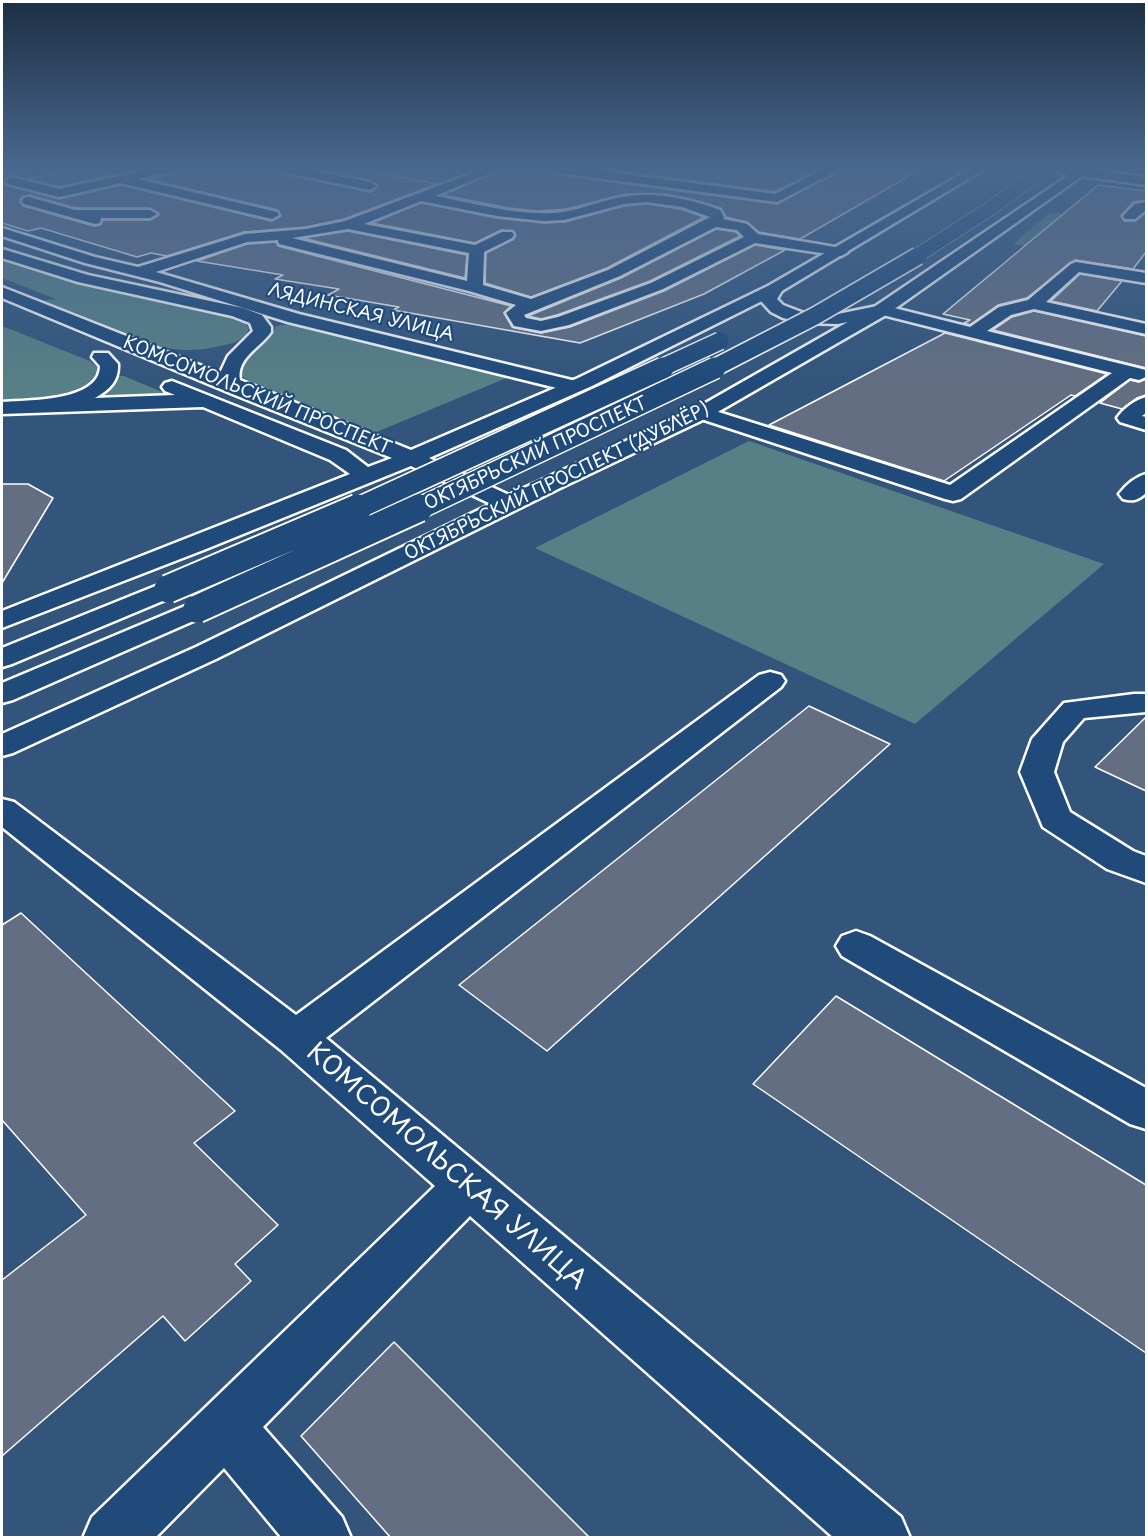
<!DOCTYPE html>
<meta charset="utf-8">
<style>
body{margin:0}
#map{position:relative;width:1148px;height:1539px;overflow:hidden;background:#33557c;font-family:"Playpen Sans",sans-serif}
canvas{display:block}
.frame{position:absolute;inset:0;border:3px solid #fff;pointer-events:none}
</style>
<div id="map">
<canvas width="1148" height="1539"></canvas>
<div class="frame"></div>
</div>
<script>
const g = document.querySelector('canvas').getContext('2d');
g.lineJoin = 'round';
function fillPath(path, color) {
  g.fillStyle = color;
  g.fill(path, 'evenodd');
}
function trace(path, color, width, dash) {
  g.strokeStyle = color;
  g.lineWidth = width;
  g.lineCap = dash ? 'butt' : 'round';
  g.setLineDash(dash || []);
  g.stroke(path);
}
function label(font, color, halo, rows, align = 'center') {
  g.font = font + ' "Playpen Sans",sans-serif';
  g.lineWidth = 4.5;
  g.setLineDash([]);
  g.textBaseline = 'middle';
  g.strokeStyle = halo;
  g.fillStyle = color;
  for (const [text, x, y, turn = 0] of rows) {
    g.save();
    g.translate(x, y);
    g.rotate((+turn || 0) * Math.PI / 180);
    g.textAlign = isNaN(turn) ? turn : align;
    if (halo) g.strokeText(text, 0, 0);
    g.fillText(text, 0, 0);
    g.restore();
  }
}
fillPath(new Path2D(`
 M 2,168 L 70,168 L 5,181 L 2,181 Z
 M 363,168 L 467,168 L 445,176 L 458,179 L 413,194 L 397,190 L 429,181 Z
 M 1051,212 L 1094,218 L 1059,251 L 1013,244 Z
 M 2,259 L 74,282 L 228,316 L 244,322 L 249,328 C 246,339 235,343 224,345 C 172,359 139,341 93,321 C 76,314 58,308 41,301 L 56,299 L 2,278 Z
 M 292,324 L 509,377 L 374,433 L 260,389 L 242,376 C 239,352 271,347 276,326 Z
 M 2,326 L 90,361 L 99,369 L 97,379 C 79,400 28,405 2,402 Z
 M 118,376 L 124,376 L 167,394 L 164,396 L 88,401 L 114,383 Z
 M 749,441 L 1104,564 L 915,724 L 535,548 Z`), '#577f86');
const building = new Path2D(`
 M 82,168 L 147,168 L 59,187 L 28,179 Z
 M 179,168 L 275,168 L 283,174 L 370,192 L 378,187 L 370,180 L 309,168 L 354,168 L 437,184 L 344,219 L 306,227 L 244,232 L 167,256 L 151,253 L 137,257 L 41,228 L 28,231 L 2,223 L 2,184 L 5,184 L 59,199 L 121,185 L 271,221 L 281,216 L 278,210 L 147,179 L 175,173 ZM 30,195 L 75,208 L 150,208 L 159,215 L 150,220 L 103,220 L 100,225 L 94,226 L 23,206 L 20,200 L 24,196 Z
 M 504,168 L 545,168 L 553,174 L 777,204 L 844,168 L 923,168 L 800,239 L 759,232 L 747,222 L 726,217 L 721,208 L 667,194 L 625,194 L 567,209 L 538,211 L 509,208 L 443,195 Z
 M 593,168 L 822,168 L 775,192 Z
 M 1098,185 L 1146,191 L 1146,200 L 1133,202 L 1121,216 L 1125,221 L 1135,221 L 1146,213 L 1146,252 L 1133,269 L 1075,260 L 1027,298 L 998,305 L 970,325 L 964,323 L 970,320 L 943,314 Z
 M 421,203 L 497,218 L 543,223 L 565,222 L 624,206 L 647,204 L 681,209 L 704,217 L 607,268 L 531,297 L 485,283 L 486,253 L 514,239 L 516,234 L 512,230 L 501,230 L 475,243 L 372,223 Z
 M 716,229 L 736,232 L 740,236 L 650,281 L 557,315 L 541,319 L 528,316 L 621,278 Z
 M 348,231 L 467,255 L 465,278 L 303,238 Z
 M 276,242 L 278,246 L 511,306 L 504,313 L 512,327 L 541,333 L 570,327 L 664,291 L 755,245 L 785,250 L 704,294 L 580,343 L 393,310 L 399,307 L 328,295 L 339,289 L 275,279 L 283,275 L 197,261 L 247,244 Z
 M 1080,274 L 1122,281 L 1097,311 L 1051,301 Z
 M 1034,311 L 1146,336 L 1146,368 L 993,330 L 1012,317 Z
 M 945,333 L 1107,374 L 1075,396 L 1071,395 L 944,481 L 769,425 Z
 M 1146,379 L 1146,395 L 1137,398 L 1122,409 L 1100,403 L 1130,380 L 1139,382 Z
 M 2,484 L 28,484 L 53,498 L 2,583 Z
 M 809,706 L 890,744 L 547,1051 L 459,985 Z
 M 1146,717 L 1146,791 L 1095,767 Z
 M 21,913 L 235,1111 L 194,1143 L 278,1225 L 235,1264 L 251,1281 L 185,1341 L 163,1316 L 2,1456 L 2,1280 L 86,1215 L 2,1120 L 2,925 Z
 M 836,996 L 1146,1185 L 1146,1353 L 753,1084 Z
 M 394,1342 L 590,1538 L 391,1538 L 301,1436 Z`);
fillPath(building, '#636e82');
trace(building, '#fff', 1.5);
trace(new Path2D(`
 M 507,235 L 535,222`), '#526e90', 14, [14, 7]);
const minor = new Path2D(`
 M 156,168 L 177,168 L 175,171 L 137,179 L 277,212 L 279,215 L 272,219 L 121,183 L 59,197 L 8,184 L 6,181 L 12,177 L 59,189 Z
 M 277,168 L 299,168 L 370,182 L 376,186 L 370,190 L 283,172 Z
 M 486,168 L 502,168 L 435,196 C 473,203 514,215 553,213 C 573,212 592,204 612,199 C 648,190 685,197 720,210 L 724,217 L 723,219 L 747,224 L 758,234 L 841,248 L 848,252 L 841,256 L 755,243 L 663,289 L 569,325 L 541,331 L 514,326 L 506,313 L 516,305 L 469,291 L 279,244 L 278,240 L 247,242 L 156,272 L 299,314 L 580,382 L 583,386 L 580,390 L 573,392 L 288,322 L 160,282 L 85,263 L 2,236 L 2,228 L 95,257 L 138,267 L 245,234 L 306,229 L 345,221 ZM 421,201 L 497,216 L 543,221 L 564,220 L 624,204 L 647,202 L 682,207 L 710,217 L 608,270 L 531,299 L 483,285 L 484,252 L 512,238 L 514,235 L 512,232 L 502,232 L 475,245 L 364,224 ZM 716,227 L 737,230 L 744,237 L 651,283 L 558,317 L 541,321 L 526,318 L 524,315 L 620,276 ZM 348,229 L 469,253 L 467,281 L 292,238 Z
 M 547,168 L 578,168 L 775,194 L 827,168 L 842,168 L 777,202 L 553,172 Z
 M 29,197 L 75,210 L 150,210 L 157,214 L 150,218 L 101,218 L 100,223 L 95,224 L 24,204 L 22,201 L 24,198 Z
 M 1146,202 L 1146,210 L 1135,219 L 1125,219 L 1123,216 L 1135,204 Z
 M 1076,262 L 1146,273 L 1146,283 L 1079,272 L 1046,302 L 1146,324 L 1146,334 L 1034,309 L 1011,315 L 987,331 L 1146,370 L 1146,377 L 1139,380 L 1130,378 L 961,499 L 953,501 L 945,499 L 695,417 L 692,413 L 695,409 L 702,407 L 709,409 L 950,485 L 1112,373 L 883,315 L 838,324 L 804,323 L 783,318 L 771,312 L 760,300 L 769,286 L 775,284 L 783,289 L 777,299 L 783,305 L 804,313 L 838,314 L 882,305 L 970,327 L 999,307 L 1028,300 L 1071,264 Z
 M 1146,397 L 1146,413 L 1142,416 L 1146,417 L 1146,430 L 1120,422 L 1117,418 C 1123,409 1135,400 1146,397 Z
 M 1146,474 L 1146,493 C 1138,500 1133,502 1123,499 L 1119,494 C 1126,485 1135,477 1146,474 Z
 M 770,672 L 781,675 L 785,681 L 781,687 L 326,1038 L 901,1517 L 910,1538 L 834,1538 L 470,1216 L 263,1427 L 342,1517 L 351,1538 L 282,1538 L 224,1468 L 155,1538 L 83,1538 L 92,1517 L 435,1186 L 281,1050 L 2,827 L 2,799 L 14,802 L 296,1015 L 759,675 Z
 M 1134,694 L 1146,694 L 1146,712 L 1084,718 L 1063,742 L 1054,772 L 1070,812 L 1133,851 L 1146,856 L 1146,883 L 1107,869 L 1043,827 L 1020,772 L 1032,739 L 1064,703 Z
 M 856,931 L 870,936 L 1146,1088 L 1146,1129 L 1130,1124 L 842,956 L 836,946 L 842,936 Z`);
const major = new Path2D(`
 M 972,168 L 986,168 L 780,292 L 592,386 L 429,458 L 509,495 L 695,409 L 874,307 L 1069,175 L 1058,173 L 1058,168 L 1090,168 L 1089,170 L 1146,177 L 1146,185 L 1082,176 L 886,315 L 709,417 L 560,488 L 216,659 L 13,753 L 2,756 L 2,734 L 196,647 L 491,504 L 411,466 L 206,549 L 2,628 L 2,611 L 350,474 L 330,460 L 203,407 L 2,414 L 2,402 C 26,400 100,402 100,366 L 92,357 L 94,353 L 108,353 L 118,364 C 119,381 109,390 95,398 L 175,395 L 165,391 L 162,387 L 165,383 L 172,381 L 346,450 L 368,467 L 392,458 L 235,395 L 2,298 L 2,287 L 220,373 L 228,356 L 253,331 L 250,323 L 232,316 L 78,282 L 2,258 L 2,249 L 88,275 L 243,308 L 262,315 L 271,327 L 271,332 C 260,348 236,358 240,380 L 411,450 L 578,378 L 768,286 Z
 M 168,581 L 177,583 L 181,589 L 177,595 L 12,664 L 2,667 L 2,648 Z
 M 197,601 L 207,603 L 211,609 L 207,615 L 13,700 L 2,703 L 2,683 Z`);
trace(minor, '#fff', 5);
trace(major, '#fff', 5);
fillPath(minor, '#1f4a7a');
fillPath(major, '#1f4a7a');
const majorBridgeFar3 = new Path2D(`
 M 915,257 L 991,208 L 1046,168`);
const majorBridgeFar2 = new Path2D(`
 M 659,369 L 720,341
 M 712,369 L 815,316 L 918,256`);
const majorBridgeFar1 = new Path2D(`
 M 354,510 L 663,368
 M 416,510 L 715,368`);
const majorBridge = new Path2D(`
 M 168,589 L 358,508
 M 197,609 L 419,508`);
trace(majorBridgeFar3, '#fff', 15, []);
trace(majorBridgeFar2, '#fff', 20, []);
trace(majorBridgeFar1, '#fff', 24, []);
trace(majorBridge, '#fff', 31, []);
trace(majorBridgeFar3, '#1f4a7a', 14);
trace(majorBridgeFar2, '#1f4a7a', 17);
trace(majorBridgeFar1, '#1f4a7a', 21);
trace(majorBridge, '#1f4a7a', 27);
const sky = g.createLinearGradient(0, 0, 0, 383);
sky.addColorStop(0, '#1c2f44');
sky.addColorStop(0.44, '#4a688e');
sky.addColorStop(1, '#4a688e00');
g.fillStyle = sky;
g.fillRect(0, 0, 1148, 383);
label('18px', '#fff', '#1f4a7a', [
 ["ЛЯДИНСКАЯ УЛИЦА",361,313,14],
 ["КОМСОМОЛЬСКИЙ ПРОСПЕКТ",257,396,22],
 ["ОКТЯБРЬСКИЙ ПРОСПЕКТ",536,454,-25],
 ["ОКТЯБРЬСКИЙ ПРОСПЕКТ (ДУБЛЁР)",557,482,-26]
]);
label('26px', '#fff', '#1f4a7a', [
 ["КОМСОМОЛЬСКАЯ УЛИЦА",446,1167,41]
]);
</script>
